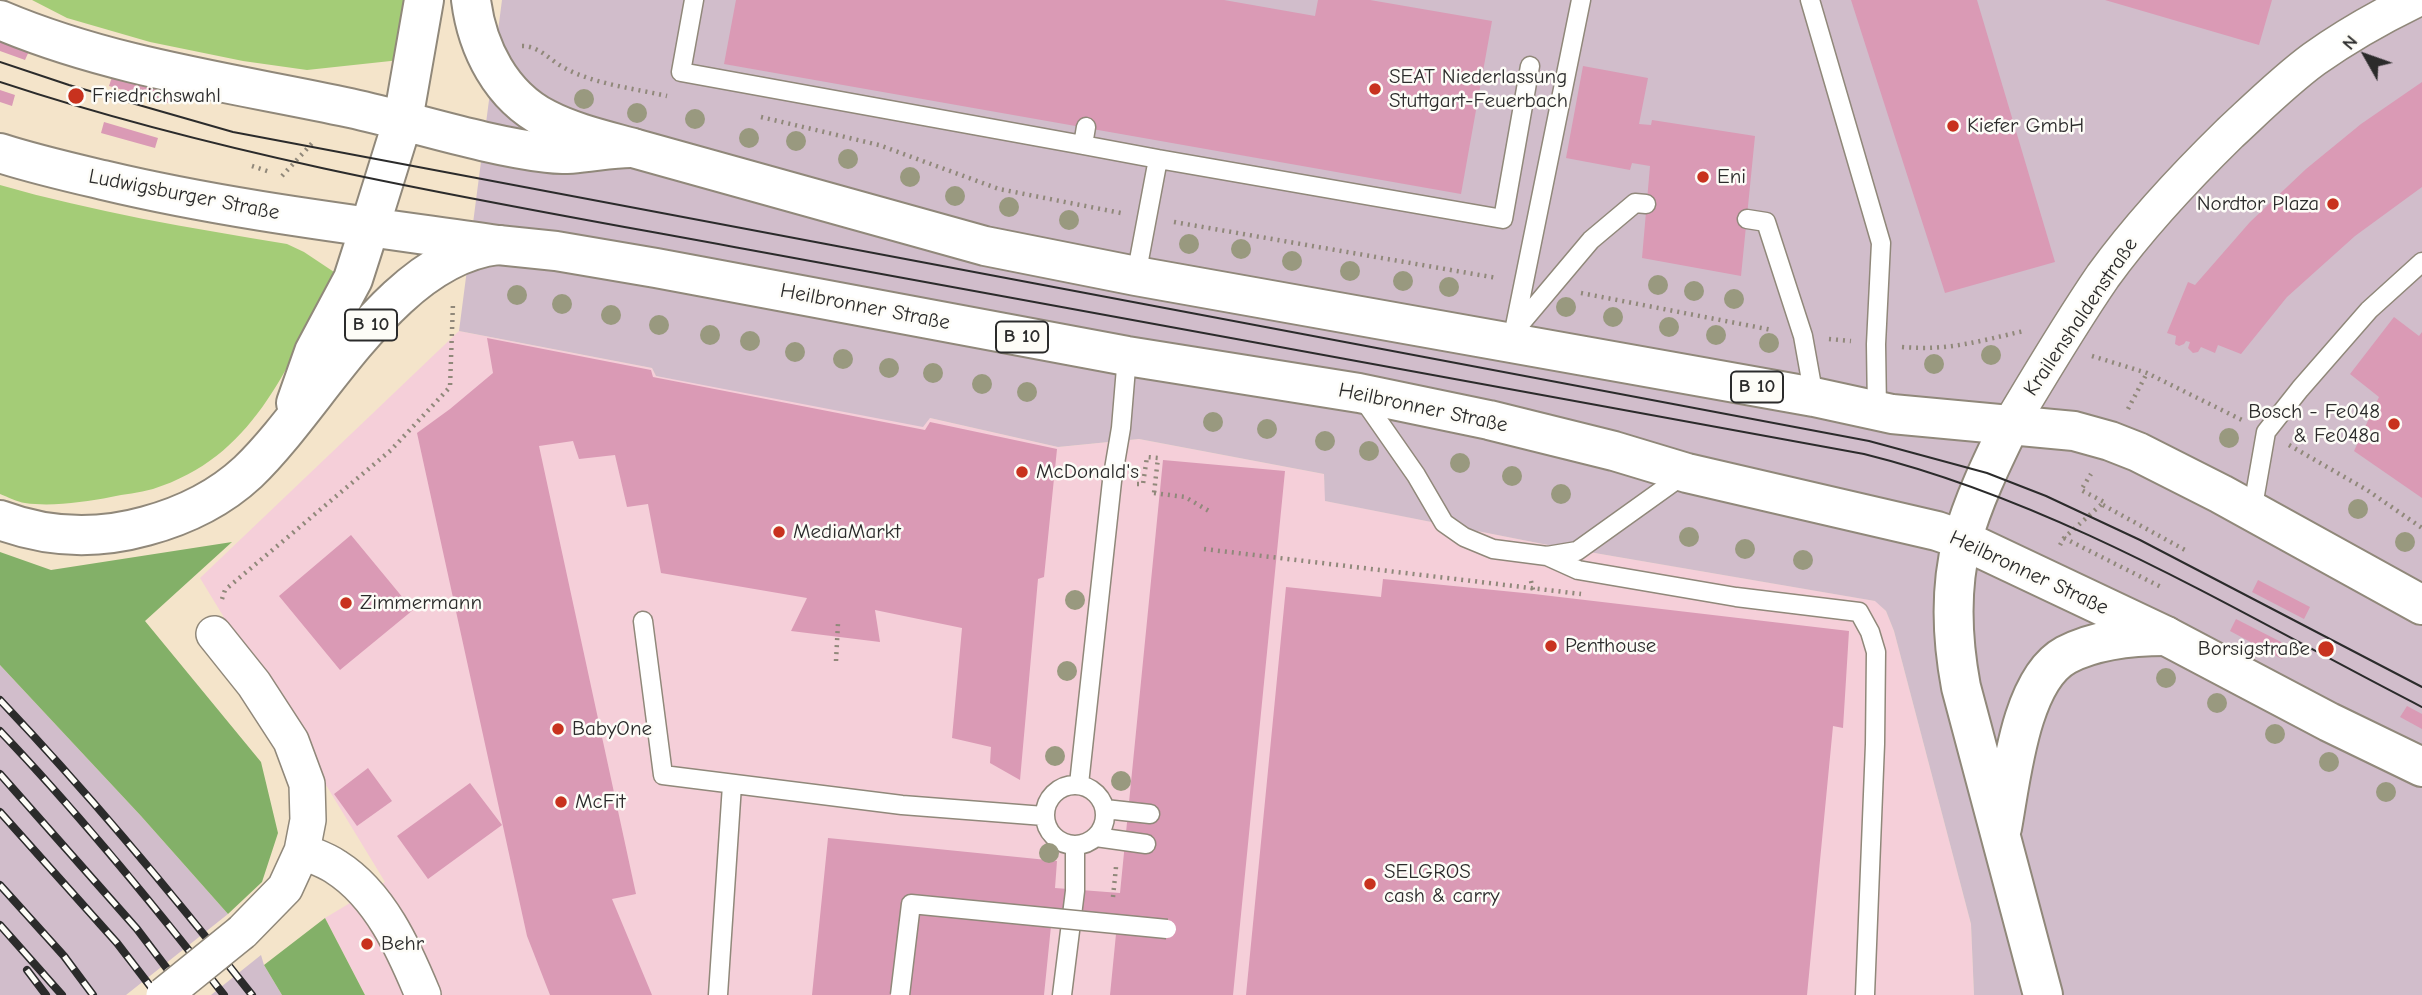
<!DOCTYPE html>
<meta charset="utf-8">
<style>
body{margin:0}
#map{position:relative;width:2422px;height:995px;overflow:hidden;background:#f4e4ca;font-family:"Comic Neue",sans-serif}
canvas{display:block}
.north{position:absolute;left:2331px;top:21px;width:70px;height:70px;-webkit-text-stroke:5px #fdfcf7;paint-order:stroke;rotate:310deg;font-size:19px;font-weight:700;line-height:28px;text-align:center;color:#2b2b2b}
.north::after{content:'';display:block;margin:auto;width:24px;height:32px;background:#2b2b2b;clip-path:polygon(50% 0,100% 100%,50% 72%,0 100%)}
</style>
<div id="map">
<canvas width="2422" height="995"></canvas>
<div class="north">N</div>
</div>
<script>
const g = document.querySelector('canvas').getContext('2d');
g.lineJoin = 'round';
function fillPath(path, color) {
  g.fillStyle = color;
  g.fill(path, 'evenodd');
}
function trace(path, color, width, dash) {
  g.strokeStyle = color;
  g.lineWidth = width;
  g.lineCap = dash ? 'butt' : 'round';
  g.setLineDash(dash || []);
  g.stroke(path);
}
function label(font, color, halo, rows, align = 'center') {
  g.font = font + ' "Comic Neue",sans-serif';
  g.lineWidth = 5;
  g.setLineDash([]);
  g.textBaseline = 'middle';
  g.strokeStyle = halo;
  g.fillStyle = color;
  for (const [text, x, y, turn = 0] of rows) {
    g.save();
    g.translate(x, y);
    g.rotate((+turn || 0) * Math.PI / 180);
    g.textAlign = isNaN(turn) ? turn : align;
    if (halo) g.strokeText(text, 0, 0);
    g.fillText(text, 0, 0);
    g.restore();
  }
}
fillPath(new Path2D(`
 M 459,331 L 652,368 L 656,376 L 930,418 L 1058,447 L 1139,439 L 1324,474 L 1326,501 L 1548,545 L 1876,601 L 1886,611 L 1894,631 L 1971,924 L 1974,995 L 365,995 L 325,918 L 385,882 L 200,578 Z`), '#f5cfd9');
fillPath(new Path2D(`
 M 502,0 L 2422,0 L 2422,995 L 1974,995 L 1971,924 L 1894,631 L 1886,611 L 1875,601 L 1548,545 L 1325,501 L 1324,474 L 1139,439 L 1058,447 L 930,418 L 923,427 L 656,376 L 652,368 L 459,331 Z
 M 0,665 L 141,816 L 228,914 L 126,995 L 0,995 Z
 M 261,955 L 264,965 L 282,995 L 211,995 Z`), '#d1bdcb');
fillPath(new Path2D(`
 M 32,0 L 409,0 L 400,60 L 307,70 L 243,61 L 150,42 L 67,18 Z
 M 0,185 C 94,212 190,228 287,244 L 304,252 L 334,272 L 330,286 C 284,371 254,457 153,489 C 139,493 124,494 111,497 C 85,502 51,507 25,503 C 17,502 8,497 0,494 Z`), '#a4cc77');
fillPath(new Path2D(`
 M 232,542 L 145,621 L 261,762 L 278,833 L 262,882 L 228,914 L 141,816 L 0,665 L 0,552 L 51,570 Z
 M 325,918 L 365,995 L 282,995 L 264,965 Z`), '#83b068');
fillPath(new Path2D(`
 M 736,0 L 1224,0 L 1315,16 L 1318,0 L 1370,0 L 1492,21 L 1461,194 L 724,64 Z
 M 1851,0 L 1977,0 L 2055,262 L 1945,293 Z
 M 2105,0 L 2272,0 L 2259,45 Z
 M 0,38 L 30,49 L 25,60 L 0,51 Z
 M 1583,66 L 1648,78 L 1639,124 L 1651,125 L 1652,120 L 1755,136 L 1741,276 L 1642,258 L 1650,166 L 1632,163 L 1630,170 L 1566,158 Z
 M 113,74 L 171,91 L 168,103 L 109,86 Z
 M 2422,82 L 2422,187 L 2355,236 L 2287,297 L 2241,354 L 2218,345 L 2215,353 L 2201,347 L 2198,352 L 2193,353 L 2188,348 L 2190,342 L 2186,341 L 2184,344 L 2179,346 L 2175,344 L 2176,336 L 2167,333 L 2188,282 L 2195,285 L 2250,222 L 2306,169 L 2361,124 Z
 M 0,90 L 15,95 L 12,106 L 0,102 Z
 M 104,122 L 158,138 L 155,148 L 101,133 Z
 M 2394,317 L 2419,336 L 2422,332 L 2422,498 L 2354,451 L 2379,397 L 2350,374 Z
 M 487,338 L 651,370 L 653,377 L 925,430 L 930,422 L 1057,449 L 1044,577 L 1038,579 L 1020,780 L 990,763 L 991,747 L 952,738 L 962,628 L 875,610 L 880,642 L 791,631 L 807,598 L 661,573 L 648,504 L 627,507 L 615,455 L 579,459 L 573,441 L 539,446 L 636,894 L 612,899 L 652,995 L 550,995 L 527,936 L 417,433 L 450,409 L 493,373 Z
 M 1163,460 L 1285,471 L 1233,995 L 1110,995 L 1116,934 L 1051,926 L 1044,995 L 812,995 L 828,838 L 1057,861 L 1055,888 L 1120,893 Z
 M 351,535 L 413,610 L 340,670 L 279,596 Z
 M 1383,579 L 1534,594 L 1849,631 L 1843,728 L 1833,726 L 1807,995 L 1246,995 L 1286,587 L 1381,597 Z
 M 2258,580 L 2310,607 L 2304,619 L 2252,592 Z
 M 2236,619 L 2289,646 L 2282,659 L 2230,631 Z
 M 2407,706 L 2422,714 L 2422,729 L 2400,717 Z
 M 368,768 L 392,801 L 357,826 L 334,794 Z
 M 470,783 L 502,825 L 428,879 L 397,836 Z`), '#da9ab5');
const lane = new Path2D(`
 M 694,0 L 681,72 L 1083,145
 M 1810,0 L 1881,243 L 1876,344 L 1877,410
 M 1086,127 L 1083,145 L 1158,159 L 1136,276
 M 1158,159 L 1503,219 L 1530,66
 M 1747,219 L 1766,222 L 1803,336 L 1814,397
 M 1516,329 L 1591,240 L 1635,203 L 1646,204
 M 1514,331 L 1581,0
 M 1363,399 L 1416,475 L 1444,523 L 1464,537 L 1493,549 L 1547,556 L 1577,551 L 1686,473
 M 2252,512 L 2266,432 L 2300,389 L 2369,310 L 2422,262
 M 1547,556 L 1578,570 L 1736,597 L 1859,612 L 1870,632 L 1876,652 L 1875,744 L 1865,995
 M 643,621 L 663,775 L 902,805 L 1044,816
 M 1079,784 L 1112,481 L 1121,428 L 1127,356
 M1045 815a30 30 0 1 1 60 0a30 30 0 1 1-60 0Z
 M 1105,809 L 1150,814
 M 1096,837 L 1146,844
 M 718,995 L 732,785
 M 1062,995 L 1075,891 L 1075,846`);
const street = new Path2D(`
 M 2010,425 C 2040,375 2070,324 2103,276 C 2140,225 2185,177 2230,133 C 2257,108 2284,81 2314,59 C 2345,37 2380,17 2415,0
 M 214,634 L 254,684 L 291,741 L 307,784 L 308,820 L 302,851 L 285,888 L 242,932
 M 302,851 C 313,856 326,860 336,867 C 380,895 404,949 423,995`);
const secondary = new Path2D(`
 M 0,20 C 111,67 233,83 350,108 C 414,122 482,145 547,153 C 575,157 603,148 631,148
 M 0,153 C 34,164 69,172 103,180 C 233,211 366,226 498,245
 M 370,226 L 403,120
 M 2010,425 C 1992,462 1973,501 1962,541 C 1950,588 1952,639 1961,687 L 2043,995
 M 2002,828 C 2011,780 2020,680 2066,655 C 2097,639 2133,636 2166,636`);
const primary = new Path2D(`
 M 633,148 L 985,246 L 1136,276 L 1814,397 L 1892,414 L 2074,431 L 2110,441 L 2138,452 L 2221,494 L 2422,605
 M 498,245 L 556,251 L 656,268 L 1127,356 L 1359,393 L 1489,420 L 1614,451 L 1687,473 L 1937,531 L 1963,540 L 2166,636 L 2329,722 L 2422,767`);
const highway = new Path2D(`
 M 471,0 C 477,48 501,96 546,119 C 573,133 604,140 633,148
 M 403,120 L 424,0
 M 296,403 L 314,352 L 353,279 L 370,226
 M 0,520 C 48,538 96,540 146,526 C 183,516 219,499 248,472 C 320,403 391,257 498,245`);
trace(lane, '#90887a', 21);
trace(street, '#90887a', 38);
trace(secondary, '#90887a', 42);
trace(primary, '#90887a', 42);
trace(highway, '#90887a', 42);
trace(new Path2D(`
 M 522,46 C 538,46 548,58 561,66 C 592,84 632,88 667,96
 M 761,117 L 879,145 L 999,189 L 1121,213
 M 252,166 L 270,172
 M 282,176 L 315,140
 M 1174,222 L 1497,278
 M 1581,293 L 1772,330
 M 1829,339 L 1851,341
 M 1902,347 C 1949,351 1979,341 2024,331
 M 2092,356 L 2147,373 L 2244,421
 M 2128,409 L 2147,373
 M 2289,445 L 2367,490 L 2422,528
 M 1137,484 L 1143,484 L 1147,457 L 1158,458 L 1154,493
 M 2103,505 L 2185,550
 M 2064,538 L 2163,588
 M 2060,545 L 2064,538 L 2104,502 L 2081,490 L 2091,474
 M 1531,581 L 1534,594
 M 222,599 L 225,590 L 391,450 L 450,387 L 453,303
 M 836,661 L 838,623
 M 1113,897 L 1116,867`), '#90887a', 4.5, [2, 5]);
trace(lane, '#fff', 18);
trace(street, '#fff', 35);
trace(secondary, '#fff', 38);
trace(primary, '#fff', 38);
trace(highway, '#fff', 38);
trace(new Path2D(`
 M 0,62 L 69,85 L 233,132 L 1869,441 L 1987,473 L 2046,496 L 2140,540 L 2422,687
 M 0,82 C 242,162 496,203 745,249 C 1118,319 1492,383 1864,454 C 2062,503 2242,615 2422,707`), '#2b2b2b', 2);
const rail = new Path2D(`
 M 0,700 C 89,794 172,893 252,995
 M 0,731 C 80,815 153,904 224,995
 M 0,774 L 137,929 L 187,995
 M 0,812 L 117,943 L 157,995
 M 0,885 L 64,956 L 93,995
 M 0,925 L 62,995
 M 27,970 L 46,995`);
trace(rail, '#2b2b2b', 8);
trace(rail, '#fdfcf7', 5, [16]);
const laneBridge = new Path2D(`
 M 900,995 L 911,904 L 1167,929`);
const streetBridge = new Path2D(`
 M 164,995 L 242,932`);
trace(laneBridge, '#90887a', 21, []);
trace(streetBridge, '#90887a', 38, []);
trace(new Path2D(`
 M 1154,493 L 1185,497 L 1209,511
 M 1204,549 L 1581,594`), '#90887a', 4.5, [2, 5]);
trace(laneBridge, '#fff', 18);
trace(streetBridge, '#fff', 35);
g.fillStyle = '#99997f';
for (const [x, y] of [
 [584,99],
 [637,113],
 [695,119],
 [749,138],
 [796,141],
 [848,159],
 [910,177],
 [955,196],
 [1009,207],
 [1069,220],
 [1189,244],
 [1241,249],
 [1292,261],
 [1350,271],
 [1403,281],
 [1658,285],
 [1449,287],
 [1694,291],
 [517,295],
 [1734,299],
 [562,304],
 [1566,307],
 [611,315],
 [1613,317],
 [659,325],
 [1669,327],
 [710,335],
 [1716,335],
 [750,341],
 [1769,343],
 [795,352],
 [1991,355],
 [843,359],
 [1934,364],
 [889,368],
 [933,373],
 [982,384],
 [1027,392],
 [1213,422],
 [1267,429],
 [2229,438],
 [1325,441],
 [1369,451],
 [1460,463],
 [1512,476],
 [1561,494],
 [2358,509],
 [1689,537],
 [2405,542],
 [1745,549],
 [1803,560],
 [1075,600],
 [1067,671],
 [2166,678],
 [2217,703],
 [2275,734],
 [1055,756],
 [2329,762],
 [1121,781],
 [2386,792],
 [1049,853]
]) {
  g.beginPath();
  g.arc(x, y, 10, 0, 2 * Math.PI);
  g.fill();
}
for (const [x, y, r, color] of [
 [1375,89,7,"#c8321e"],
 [76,96,9,"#c8321e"],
 [1953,126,7,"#c8321e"],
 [1703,177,7,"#c8321e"],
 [2333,204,7,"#c8321e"],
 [2394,424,7,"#c8321e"],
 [1022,472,7,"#c8321e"],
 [779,532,7,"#c8321e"],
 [346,603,7,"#c8321e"],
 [1551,646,7,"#c8321e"],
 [2326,649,9,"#c8321e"],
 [558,729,7,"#c8321e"],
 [561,802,7,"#c8321e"],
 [1370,884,7,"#c8321e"],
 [367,944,7,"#c8321e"]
]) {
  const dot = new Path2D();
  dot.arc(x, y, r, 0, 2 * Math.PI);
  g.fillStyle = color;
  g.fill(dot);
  trace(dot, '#fdfcf7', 2.5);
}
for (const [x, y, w] of [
 [371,325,52],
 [1022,337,52],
 [1757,387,52]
]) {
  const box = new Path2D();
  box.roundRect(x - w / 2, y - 15.5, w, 31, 5);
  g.fillStyle = '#fdfcf7';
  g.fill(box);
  trace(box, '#2b2b2b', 2);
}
label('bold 19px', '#2b2b2b', null, [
 ["B 10",371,325],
 ["B 10",1022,337],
 ["B 10",1757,387]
]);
label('21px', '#2b2b2b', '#fdfcf7', [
 ["SEAT Niederlassung",1389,77],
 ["Stuttgart-Feuerbach",1389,101],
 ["Friedrichswahl",92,96],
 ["Kiefer GmbH",1967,126],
 ["Eni",1717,177],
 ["Nordtor Plaza",2319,204,"right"],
 ["Bosch - Fe048",2380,412,"right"],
 ["& Fe048a",2380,436,"right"],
 ["McDonald's",1036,472],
 ["MediaMarkt",793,532],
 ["Zimmermann",360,603],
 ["Penthouse",1565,646],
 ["Borsigstraße",2310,649,"right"],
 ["BabyOne",572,729],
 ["McFit",575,802],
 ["SELGROS",1384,872],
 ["cash & carry",1384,896],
 ["Behr",381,944]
], 'left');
label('21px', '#2b2b2b', '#fdfcf7', [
 ["Ludwigsburger Straße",184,195,11],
 ["Heilbronner Straße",865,307,11],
 ["Krailenshaldenstraße",2081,317,-56],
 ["Heilbronner Straße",1423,408,12],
 ["Heilbronner Straße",2029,573,25]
]);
</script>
